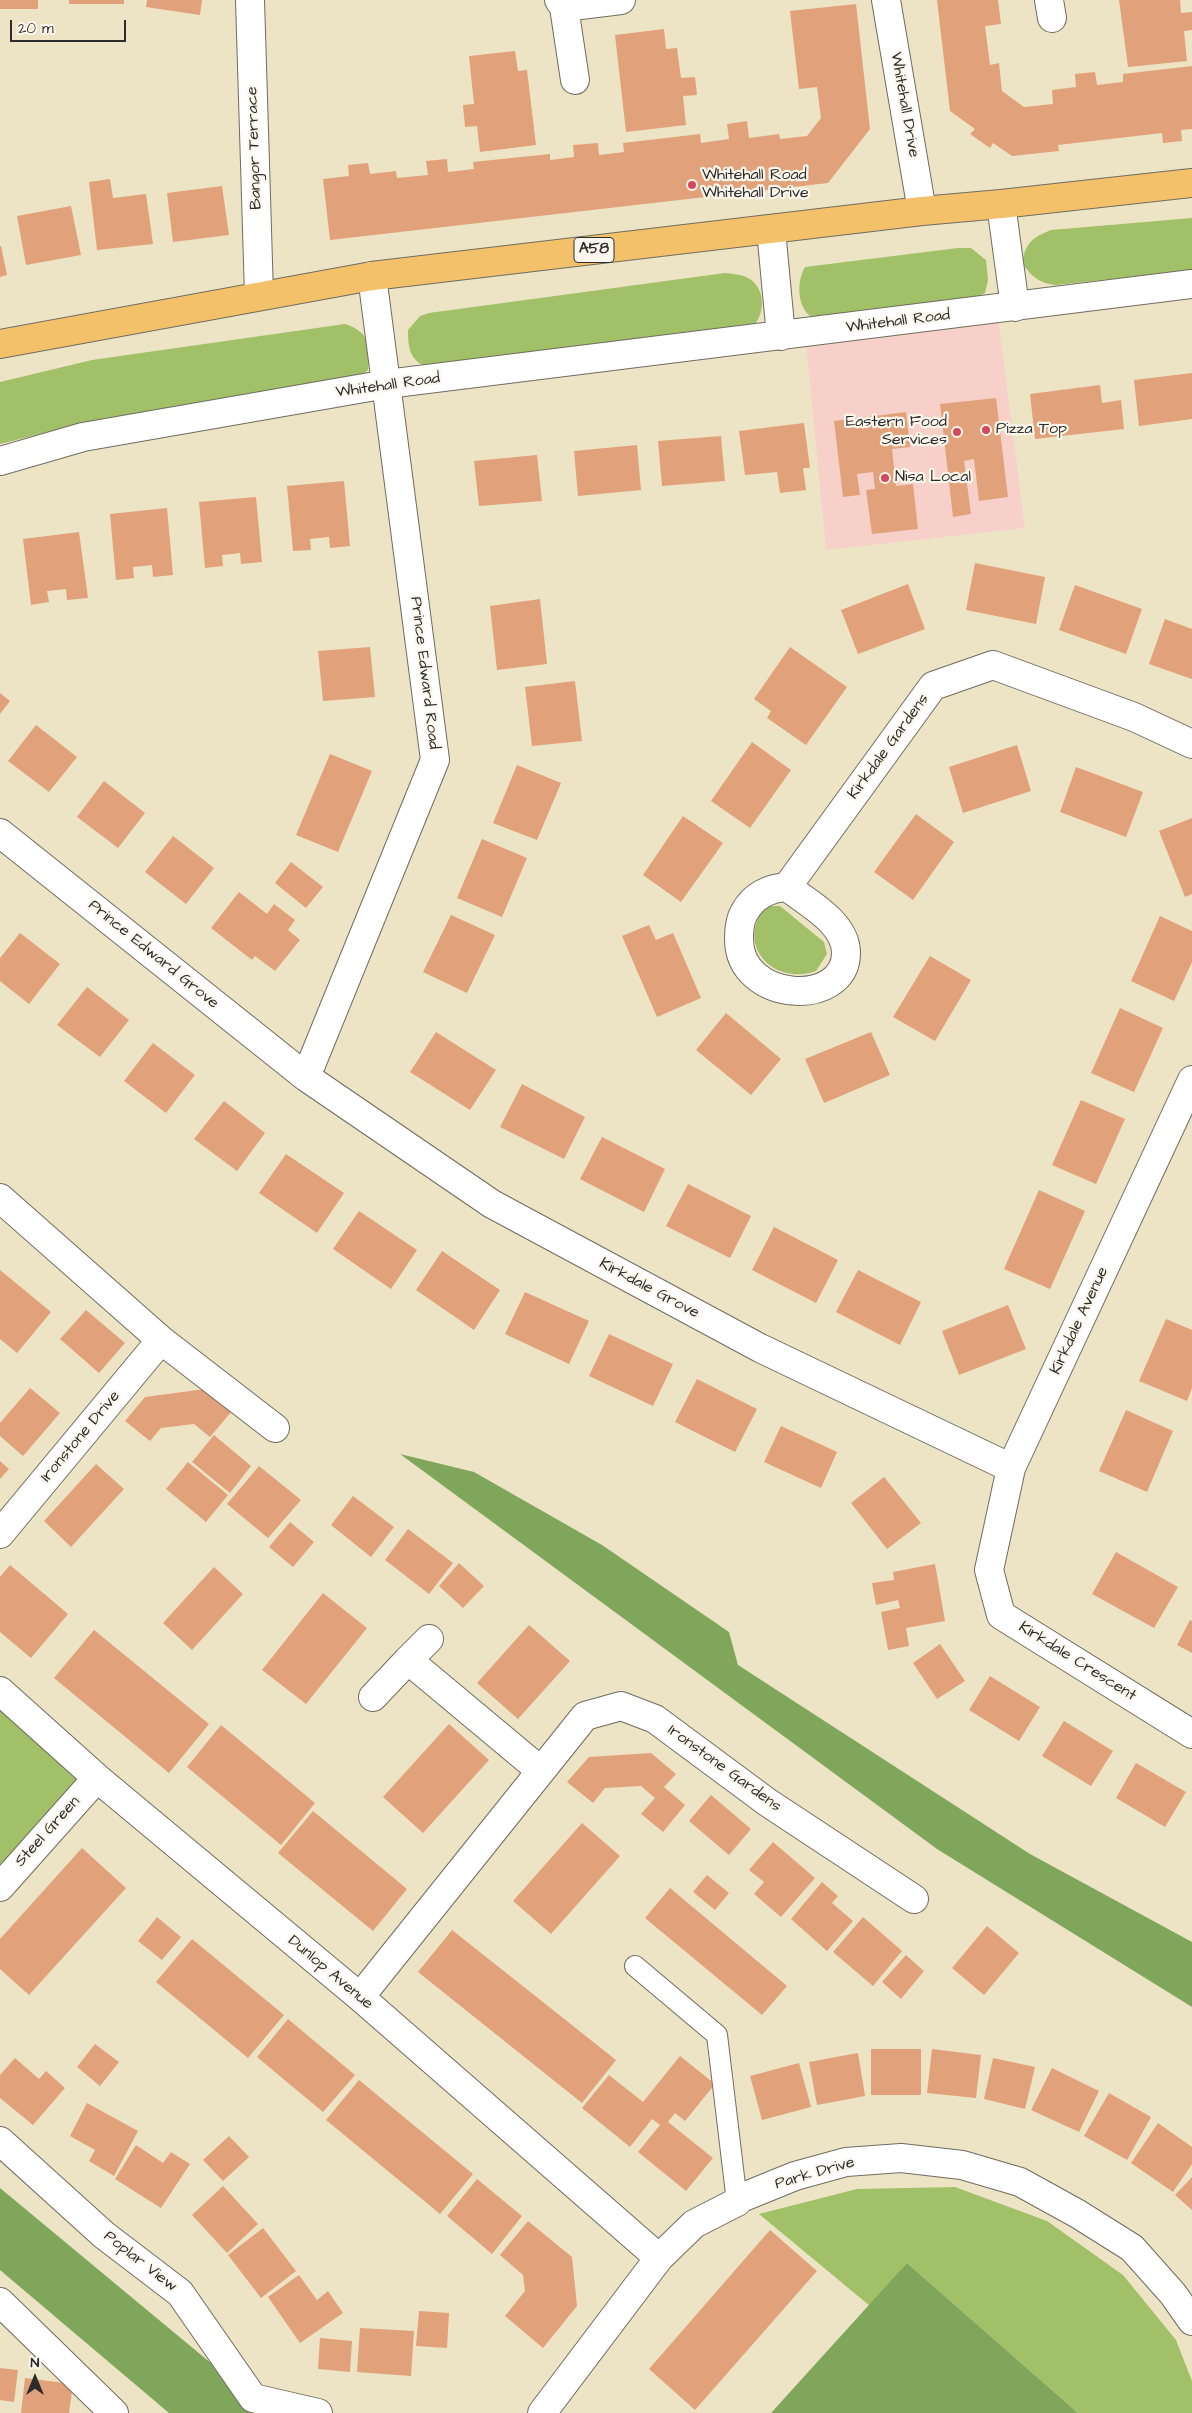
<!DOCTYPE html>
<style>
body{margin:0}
#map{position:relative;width:1192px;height:2413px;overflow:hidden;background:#ede4c5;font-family:"Architects Daughter",sans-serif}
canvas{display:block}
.north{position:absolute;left:10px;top:2353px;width:50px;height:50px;-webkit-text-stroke:4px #fbf7ec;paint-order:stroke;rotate:0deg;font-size:14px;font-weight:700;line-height:20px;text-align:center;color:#2b2b2b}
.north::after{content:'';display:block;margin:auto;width:18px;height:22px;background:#2b2b2b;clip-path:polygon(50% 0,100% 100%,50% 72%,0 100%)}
.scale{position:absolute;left:10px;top:20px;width:116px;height:22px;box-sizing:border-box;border:2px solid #2b2b2b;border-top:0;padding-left:6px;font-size:15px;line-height:18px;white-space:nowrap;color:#2b2b2b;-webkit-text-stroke:4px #fbf7ec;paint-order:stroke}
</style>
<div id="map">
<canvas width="1192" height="2413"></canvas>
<div class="north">N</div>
<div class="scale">20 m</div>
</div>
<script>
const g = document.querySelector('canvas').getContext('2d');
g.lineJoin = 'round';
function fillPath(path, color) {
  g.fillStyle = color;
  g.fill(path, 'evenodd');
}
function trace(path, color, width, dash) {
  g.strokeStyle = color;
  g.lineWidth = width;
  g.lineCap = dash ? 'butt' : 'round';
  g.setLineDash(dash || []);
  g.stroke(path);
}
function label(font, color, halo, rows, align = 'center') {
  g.font = font + ' "Architects Daughter",sans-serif';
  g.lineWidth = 4.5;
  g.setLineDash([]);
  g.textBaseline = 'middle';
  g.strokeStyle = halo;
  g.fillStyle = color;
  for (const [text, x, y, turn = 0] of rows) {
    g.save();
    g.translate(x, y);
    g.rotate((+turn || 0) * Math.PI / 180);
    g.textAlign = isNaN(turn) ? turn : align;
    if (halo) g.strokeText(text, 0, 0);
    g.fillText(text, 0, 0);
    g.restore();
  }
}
fillPath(new Path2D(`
 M 997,310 L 1025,528 L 826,550 L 805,333 Z`), '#f7d1c9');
fillPath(new Path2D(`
 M 1192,218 L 1192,270 L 1056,285 C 1039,283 1032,277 1022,263 C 1026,242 1032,238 1051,230 Z
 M 958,248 L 971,248 L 986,260 L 988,280 L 985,293 L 975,298 L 813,318 C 797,309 796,282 805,267 Z
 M 725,273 C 733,274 741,274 748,278 C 766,288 765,312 754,326 L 427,367 C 409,360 408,347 408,330 L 420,316 L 429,313 Z
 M 345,324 C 370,332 371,346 368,370 L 357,380 L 79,424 L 0,444 L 0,382 L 92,360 Z
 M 772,906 L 780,906 L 824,942 L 827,954 L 816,971 C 774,986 735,946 765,907 Z
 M 0,1691 L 97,1778 L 0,1887 Z
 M 955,2187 L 1047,2221 L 1123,2275 L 1176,2340 L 1192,2381 L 1192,2413 L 1078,2413 L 907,2263 L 870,2306 L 759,2214 L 857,2189 Z`), '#a1c067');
fillPath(new Path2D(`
 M 400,1454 L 474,1472 L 602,1545 L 729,1632 L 738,1665 L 1030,1854 L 1192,1942 L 1192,2007 L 937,1849 Z
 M 0,2188 L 253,2398 L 318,2413 L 169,2413 L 0,2270 Z
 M 907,2263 L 1078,2413 L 771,2413 Z`), '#80a65c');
fillPath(new Path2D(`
 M 0,0 L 38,0 L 38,9 L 0,9 Z
 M 69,0 L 124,0 L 124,4 L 69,4 Z
 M 147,0 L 202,0 L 200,15 L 146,7 Z
 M 937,0 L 998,0 L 1001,24 L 985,26 L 990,65 L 999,63 L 1002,91 L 1024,107 L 1053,104 L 1052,90 L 1076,87 L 1075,74 L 1095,72 L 1097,85 L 1123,82 L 1123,74 L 1192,66 L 1192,129 L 1181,130 L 1182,141 L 1163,143 L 1162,133 L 1058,145 L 1059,151 L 1012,156 L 993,143 L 990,148 L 970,134 L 975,129 L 950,111 Z
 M 1119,0 L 1180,0 L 1181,13 L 1192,12 L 1192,30 L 1184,31 L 1187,61 L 1128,67 Z
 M 856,4 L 870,129 L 828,183 L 330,240 L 323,179 L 349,176 L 348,165 L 368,163 L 370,174 L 396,171 L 397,178 L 428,175 L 426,161 L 447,159 L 448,172 L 474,169 L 473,162 L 550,154 L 550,160 L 574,157 L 573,145 L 598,143 L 599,155 L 624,152 L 623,143 L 700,134 L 701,143 L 729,139 L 727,124 L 747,121 L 749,138 L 779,134 L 780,139 L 807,136 L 821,118 L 817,87 L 799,89 L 790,11 Z
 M 664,29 L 666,49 L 677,48 L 681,78 L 695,77 L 697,95 L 683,96 L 686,125 L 626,132 L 615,35 Z
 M 515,51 L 518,71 L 527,70 L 536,145 L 480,152 L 477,126 L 465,127 L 463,105 L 474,104 L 469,56 Z
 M 110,179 L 113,198 L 146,194 L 153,244 L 97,250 L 89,182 Z
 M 222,186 L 229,235 L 173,242 L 167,193 Z
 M 71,206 L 81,255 L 26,265 L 17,216 Z
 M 1,246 L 7,275 L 0,277 L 0,246 Z
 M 1192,373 L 1192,419 L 1139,426 L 1134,380 Z
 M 1100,385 L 1102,403 L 1121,400 L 1124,429 L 1035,439 L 1030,394 Z
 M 996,398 L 1008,497 L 979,501 L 974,459 L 964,461 L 971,514 L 953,517 L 940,404 Z
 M 906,412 L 910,447 L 892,449 L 896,486 L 913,484 L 918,529 L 872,534 L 866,490 L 875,489 L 873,472 L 857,474 L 860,495 L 843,497 L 834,421 Z
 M 804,423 L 810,468 L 803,468 L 806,490 L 780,493 L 777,472 L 745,475 L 739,431 Z
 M 721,436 L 725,481 L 662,486 L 658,441 Z
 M 637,445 L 641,490 L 578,496 L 574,451 Z
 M 537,455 L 542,501 L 479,506 L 474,461 Z
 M 344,481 L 350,546 L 330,548 L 329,537 L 310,539 L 311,550 L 293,551 L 287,486 Z
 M 256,497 L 262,562 L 241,564 L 240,553 L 232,554 L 222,555 L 223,566 L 205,568 L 199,502 Z
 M 167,508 L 173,575 L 153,577 L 152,565 L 144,566 L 133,567 L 134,578 L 116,580 L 110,514 Z
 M 79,532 L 88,598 L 67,600 L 66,589 L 47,591 L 49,602 L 31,605 L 23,539 Z
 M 975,563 L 1045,577 L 1036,624 L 966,610 Z
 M 908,584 L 925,629 L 858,654 L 841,610 Z
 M 1075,585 L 1142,609 L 1126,654 L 1059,630 Z
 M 540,599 L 547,664 L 497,670 L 490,606 Z
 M 1165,619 L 1192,629 L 1192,679 L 1149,664 Z
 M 370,647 L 375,697 L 323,701 L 318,651 Z
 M 790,647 L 847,687 L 806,745 L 767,718 L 771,711 L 754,699 Z
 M 575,681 L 582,741 L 532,746 L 525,687 Z
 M 0,693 L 10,701 L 0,714 Z
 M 36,725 L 77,757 L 49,792 L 8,761 Z
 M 752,742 L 791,770 L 750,828 L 711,801 Z
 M 1017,745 L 1031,791 L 963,813 L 949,767 Z
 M 330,754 L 372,771 L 338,852 L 296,835 Z
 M 517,765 L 561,783 L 537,840 L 493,823 Z
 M 1076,767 L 1143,792 L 1126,837 L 1060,812 Z
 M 104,781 L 145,813 L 118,848 L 77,817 Z
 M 916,814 L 954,842 L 913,900 L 874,872 Z
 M 683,816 L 723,843 L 681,902 L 643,875 Z
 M 1192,818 L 1192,894 L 1185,897 L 1159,831 Z
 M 173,836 L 214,868 L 186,904 L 145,872 Z
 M 482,839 L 527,858 L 502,917 L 457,898 Z
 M 291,862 L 323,887 L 306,908 L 275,883 Z
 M 239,892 L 267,914 L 274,904 L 295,920 L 288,930 L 300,940 L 275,971 L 255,956 L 252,960 L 211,928 Z
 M 451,915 L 495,935 L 467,993 L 423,972 Z
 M 1160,916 L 1192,931 L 1192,962 L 1174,1001 L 1131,981 Z
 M 649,925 L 656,940 L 673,933 L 701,998 L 657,1017 L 622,936 Z
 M 20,933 L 60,964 L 29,1004 L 0,981 L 0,958 Z
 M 930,956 L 971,980 L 935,1041 L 893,1017 Z
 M 87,987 L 129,1020 L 100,1057 L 57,1025 Z
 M 1120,1008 L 1163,1028 L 1134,1092 L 1091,1073 Z
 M 726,1013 L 781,1059 L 751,1095 L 696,1050 Z
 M 436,1032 L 496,1070 L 470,1110 L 410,1072 Z
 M 871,1032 L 890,1075 L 824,1103 L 805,1059 Z
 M 153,1043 L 195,1075 L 166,1113 L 124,1081 Z
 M 522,1084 L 585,1117 L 564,1159 L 500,1127 Z
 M 1081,1100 L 1125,1119 L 1096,1184 L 1052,1165 Z
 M 224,1101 L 265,1133 L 237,1171 L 194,1139 Z
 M 602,1137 L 665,1169 L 644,1212 L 580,1179 Z
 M 286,1154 L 344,1193 L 317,1233 L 259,1193 Z
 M 688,1184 L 751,1216 L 730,1258 L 666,1226 Z
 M 1039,1190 L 1085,1211 L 1050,1289 L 1004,1269 Z
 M 359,1211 L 417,1250 L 391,1289 L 333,1249 Z
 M 774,1227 L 838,1260 L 816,1303 L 752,1270 Z
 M 442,1251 L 500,1290 L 474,1330 L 416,1290 Z
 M 0,1270 L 51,1312 L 17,1353 L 0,1339 Z
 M 858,1270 L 921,1302 L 900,1345 L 836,1312 Z
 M 525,1292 L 589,1321 L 569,1364 L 505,1334 Z
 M 1008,1305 L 1026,1349 L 959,1375 L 942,1331 Z
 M 86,1310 L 125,1343 L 99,1373 L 60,1339 Z
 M 1166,1319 L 1192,1330 L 1192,1388 L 1187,1401 L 1139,1381 Z
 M 609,1334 L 673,1364 L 653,1406 L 589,1376 Z
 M 697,1379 L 757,1409 L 735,1452 L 675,1422 Z
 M 30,1388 L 60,1413 L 23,1456 L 0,1436 L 0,1423 Z
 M 205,1389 L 232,1411 L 210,1437 L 194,1424 L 161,1428 L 150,1441 L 125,1421 L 145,1397 Z
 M 1126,1410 L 1173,1431 L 1147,1492 L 1099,1471 Z
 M 781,1426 L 837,1452 L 821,1488 L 764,1462 Z
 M 214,1435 L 251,1466 L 230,1493 L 192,1462 Z
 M 0,1461 L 9,1469 L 0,1479 Z
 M 188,1462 L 228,1495 L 206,1522 L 166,1489 Z
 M 96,1464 L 124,1489 L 71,1547 L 44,1521 Z
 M 259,1466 L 301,1500 L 268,1538 L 227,1504 Z
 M 884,1477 L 921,1523 L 887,1549 L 851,1503 Z
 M 353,1496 L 394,1527 L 371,1557 L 331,1525 Z
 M 290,1522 L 314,1542 L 293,1567 L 269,1547 Z
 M 408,1529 L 453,1563 L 429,1594 L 385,1560 Z
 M 1116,1552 L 1178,1587 L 1154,1628 L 1092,1594 Z
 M 459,1563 L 484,1586 L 463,1608 L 439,1586 Z
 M 935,1564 L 945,1621 L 906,1628 L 909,1646 L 888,1650 L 881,1612 L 900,1608 L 898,1600 L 876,1605 L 872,1583 L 894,1580 L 893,1572 Z
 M 10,1565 L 68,1614 L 31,1658 L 0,1632 L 0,1577 Z
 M 214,1567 L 243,1594 L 192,1650 L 163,1623 Z
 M 323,1593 L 367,1628 L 306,1704 L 262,1670 Z
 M 1190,1620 L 1192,1621 L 1192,1653 L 1177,1645 Z
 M 529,1625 L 570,1661 L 518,1719 L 477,1683 Z
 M 94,1630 L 209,1724 L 169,1773 L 54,1678 Z
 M 940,1644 L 965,1681 L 937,1699 L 913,1663 Z
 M 990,1676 L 1040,1707 L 1019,1741 L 969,1710 Z
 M 1064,1721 L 1113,1751 L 1091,1786 L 1042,1756 Z
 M 449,1724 L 489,1760 L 423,1833 L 383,1797 Z
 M 221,1725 L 315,1803 L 281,1845 L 187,1767 Z
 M 651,1753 L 676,1774 L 664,1787 L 685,1805 L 663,1832 L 641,1814 L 655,1798 L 641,1786 L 605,1788 L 593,1803 L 567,1782 L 589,1757 Z
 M 1136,1763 L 1186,1792 L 1165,1827 L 1116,1798 Z
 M 711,1795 L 751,1829 L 729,1855 L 689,1821 Z
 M 313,1811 L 407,1889 L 373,1931 L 278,1853 Z
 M 582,1823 L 620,1856 L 551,1934 L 513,1901 Z
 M 773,1842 L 815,1878 L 781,1917 L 754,1894 L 764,1882 L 749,1870 Z
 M 82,1848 L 126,1888 L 29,1995 L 0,1969 L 0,1939 Z
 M 707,1875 L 729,1893 L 715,1910 L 693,1892 Z
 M 822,1882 L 838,1896 L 832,1903 L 853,1921 L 827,1951 L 791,1919 Z
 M 670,1888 L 787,1986 L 762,2015 L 645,1918 Z
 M 157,1917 L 181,1937 L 162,1960 L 138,1941 Z
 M 863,1917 L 902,1951 L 873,1986 L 833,1952 Z
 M 987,1926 L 1019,1953 L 984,1995 L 952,1968 Z
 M 452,1930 L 616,2060 L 582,2103 L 418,1972 Z
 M 192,1939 L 284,2015 L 248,2058 L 156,1982 Z
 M 906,1955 L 924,1971 L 901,1999 L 882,1982 Z
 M 288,2019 L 355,2075 L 323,2112 L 257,2057 Z
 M 95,2044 L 119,2062 L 100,2086 L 77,2067 Z
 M 871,2049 L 921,2049 L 921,2095 L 871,2095 Z
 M 932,2049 L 981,2055 L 976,2098 L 927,2093 Z
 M 858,2053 L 865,2096 L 817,2105 L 809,2062 Z
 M 680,2056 L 715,2084 L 685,2121 L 675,2113 L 668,2122 L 713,2158 L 686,2191 L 638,2152 L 660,2125 L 652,2119 L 630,2147 L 582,2108 L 609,2075 L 643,2102 Z
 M 15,2058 L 39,2079 L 46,2071 L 65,2088 L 33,2125 L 0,2098 L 0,2075 Z
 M 993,2058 L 1035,2067 L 1025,2109 L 984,2099 Z
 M 799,2063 L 811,2107 L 762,2120 L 750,2076 Z
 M 1052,2068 L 1099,2091 L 1079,2132 L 1031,2110 Z
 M 359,2080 L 473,2174 L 440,2214 L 326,2120 Z
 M 1109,2093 L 1151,2117 L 1127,2160 L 1084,2136 Z
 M 87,2103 L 138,2131 L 114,2176 L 89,2161 L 95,2150 L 70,2136 Z
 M 1158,2123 L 1192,2147 L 1192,2164 L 1173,2192 L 1131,2163 Z
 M 229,2136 L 249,2157 L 223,2181 L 203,2160 Z
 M 136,2145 L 163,2163 L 171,2152 L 190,2164 L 161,2208 L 115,2179 Z
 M 1192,2177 L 1192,2210 L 1175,2195 Z
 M 477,2179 L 522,2216 L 492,2254 L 447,2216 Z
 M 223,2186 L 258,2224 L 227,2253 L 192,2215 Z
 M 528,2221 L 572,2257 L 577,2306 L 543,2348 L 505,2316 L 525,2291 L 523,2275 L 500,2255 Z
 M 263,2228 L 296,2271 L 261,2298 L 228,2255 Z
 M 770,2230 L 817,2271 L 695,2410 L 649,2369 Z
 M 299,2275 L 317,2300 L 328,2291 L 343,2313 L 300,2343 L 268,2297 Z
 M 419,2311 L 449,2313 L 447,2348 L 416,2346 Z
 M 360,2328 L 414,2331 L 411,2376 L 357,2372 Z
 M 320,2338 L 352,2341 L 350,2372 L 318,2369 Z
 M 0,2368 L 18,2370 L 14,2402 L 0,2400 Z
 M 25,2378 L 73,2384 L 69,2413 L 21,2413 Z`), '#e1a17b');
const service = new Path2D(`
 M 635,1966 L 717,2035 L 737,2202`);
const minor = new Path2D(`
 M 250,0 L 259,295
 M 559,0 L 564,7 L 575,80
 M 886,0 L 922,211
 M 1049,0 L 1052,18
 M 564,7 L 621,0
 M 1001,204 L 1015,307
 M 771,230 L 781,336
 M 0,461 L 83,437 L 387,384 L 1192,284
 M 0,833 L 306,1077 L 492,1204 L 760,1348 L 1011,1468
 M 787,887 C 809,904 846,923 846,953 C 846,1008 739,1003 739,939 C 739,930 740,920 744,913 C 753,896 769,888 787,887 L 933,686 L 993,665 L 1134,717 L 1192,744
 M 306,1077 L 435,760 L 372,276
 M 1192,1080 L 1011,1468 L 989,1570 L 1001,1615 L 1192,1734
 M 0,1198 L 161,1340 L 275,1428
 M 0,1534 L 161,1340
 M 408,1660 L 429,1639
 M 0,1691 L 97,1778 L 360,1997 L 659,2258
 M 373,1697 L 408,1660 L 541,1771
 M 0,1887 L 97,1778
 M 360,1997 L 585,1716 L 621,1706 L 655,1719 L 767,1802 L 914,1899
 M 0,2141 L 104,2235 L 180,2293 L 253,2398 L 318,2413
 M 0,2302 L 114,2413
 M 542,2413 L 659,2258 L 694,2224 L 737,2202 L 741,2198 L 795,2176 L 846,2162 L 901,2158 L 962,2165 L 1020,2182 L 1078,2214 L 1132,2248 L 1173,2294 L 1192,2321`);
const primary = new Path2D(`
 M 0,344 L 372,276 L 922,211 L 1001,204 L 1192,183`);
trace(service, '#6f6c61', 22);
trace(minor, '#6f6c61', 30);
trace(primary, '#6f6c61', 30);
trace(service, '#fff', 20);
trace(minor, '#fff', 28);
trace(primary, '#f4c16b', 28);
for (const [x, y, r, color] of [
 [692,185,5,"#d1495b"],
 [986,430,5,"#d1495b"],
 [957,432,5,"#d1495b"],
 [885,478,5,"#d1495b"]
]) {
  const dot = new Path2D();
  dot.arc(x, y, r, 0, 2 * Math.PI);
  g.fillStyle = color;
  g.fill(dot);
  trace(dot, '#fbf7ec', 2);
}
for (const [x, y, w] of [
 [594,250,40]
]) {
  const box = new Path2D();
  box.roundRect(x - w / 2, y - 12.5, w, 25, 4);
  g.fillStyle = '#fbf7ec';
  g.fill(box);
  trace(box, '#2b2b2b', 1);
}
label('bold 15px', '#2b2b2b', null, [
 ["A58",594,250]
]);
label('16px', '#2b2b2b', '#fbf7ec', [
 ["Whitehall Drive",904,105,80],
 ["Bangor Terrace",255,148,-92],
 ["Whitehall Road",898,322,-7],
 ["Whitehall Road",388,386,-8],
 ["Prince Edward Road",424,673,83],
 ["Kirkdale Gardens",889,747,-54],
 ["Prince Edward Grove",153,955,39],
 ["Kirkdale Grove",649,1289,28],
 ["Kirkdale Avenue",1080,1321,-65],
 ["Ironstone Drive",81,1437,-50],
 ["Kirkdale Crescent",1077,1662,32],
 ["Ironstone Gardens",724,1769,36],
 ["Steel Green",48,1832,-48],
 ["Dunlop Avenue",330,1973,40],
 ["Park Drive",815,2174,-16],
 ["Poplar View",140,2262,38]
]);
label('16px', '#2b2b2b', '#fbf7ec', [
 ["Whitehall Road",702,176],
 ["Whitehall Drive",702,194],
 ["Eastern Food",947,423,"right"],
 ["Services",947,441,"right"],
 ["Pizza Top",996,430],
 ["Nisa Local",895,478]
], 'left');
</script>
